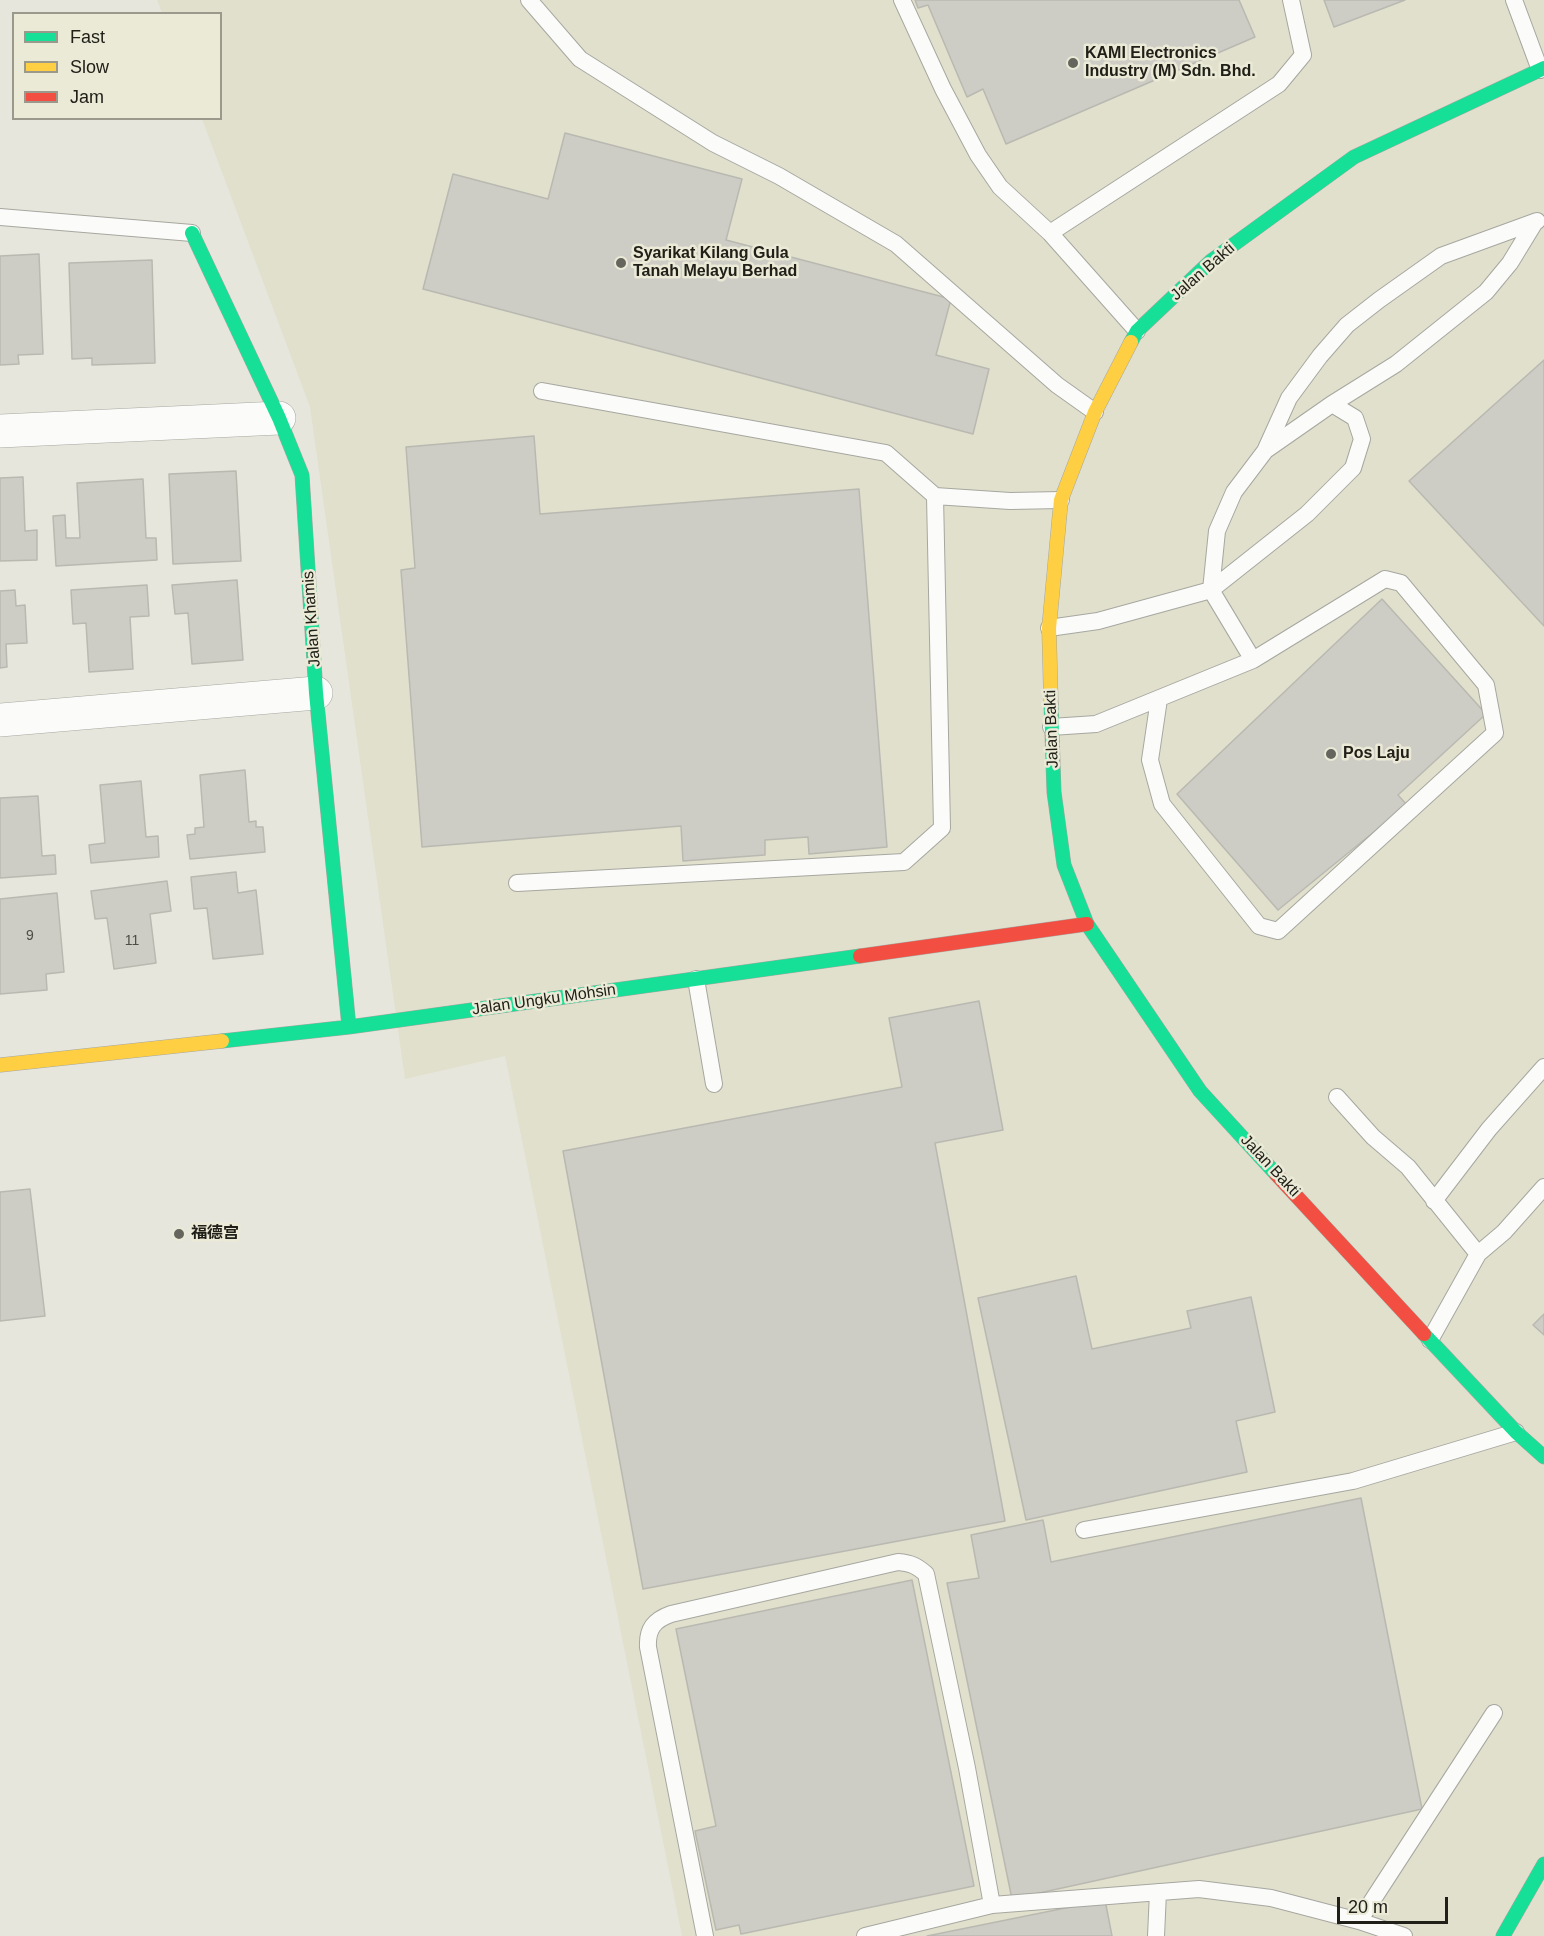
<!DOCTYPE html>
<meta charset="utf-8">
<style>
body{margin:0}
#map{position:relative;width:1544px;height:1936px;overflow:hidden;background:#e6e6dc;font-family:Arial,sans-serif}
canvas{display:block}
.legend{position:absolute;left:12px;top:12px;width:210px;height:108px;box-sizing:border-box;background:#ebead7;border:2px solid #9a998b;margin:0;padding:8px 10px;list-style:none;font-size:18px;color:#202019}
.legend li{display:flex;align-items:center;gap:12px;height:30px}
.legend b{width:30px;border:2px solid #9a998b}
.scale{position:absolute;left:1337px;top:1897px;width:111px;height:27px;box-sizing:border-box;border:3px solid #202019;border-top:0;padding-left:8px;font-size:18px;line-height:21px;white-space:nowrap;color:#202019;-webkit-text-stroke:4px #ebead7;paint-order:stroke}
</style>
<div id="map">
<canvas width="1544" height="1936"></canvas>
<ul class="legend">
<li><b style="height:8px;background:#16e098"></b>Fast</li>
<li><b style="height:8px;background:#ffcf43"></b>Slow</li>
<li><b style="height:8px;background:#f24e42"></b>Jam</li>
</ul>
<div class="scale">20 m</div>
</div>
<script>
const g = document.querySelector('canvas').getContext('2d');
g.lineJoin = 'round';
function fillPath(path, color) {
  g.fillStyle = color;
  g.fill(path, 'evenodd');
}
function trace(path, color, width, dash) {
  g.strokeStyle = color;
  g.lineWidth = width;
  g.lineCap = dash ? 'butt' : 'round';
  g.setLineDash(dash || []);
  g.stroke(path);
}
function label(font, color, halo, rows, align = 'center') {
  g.font = font + ' Arial,"Noto Sans SC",sans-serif';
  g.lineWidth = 5;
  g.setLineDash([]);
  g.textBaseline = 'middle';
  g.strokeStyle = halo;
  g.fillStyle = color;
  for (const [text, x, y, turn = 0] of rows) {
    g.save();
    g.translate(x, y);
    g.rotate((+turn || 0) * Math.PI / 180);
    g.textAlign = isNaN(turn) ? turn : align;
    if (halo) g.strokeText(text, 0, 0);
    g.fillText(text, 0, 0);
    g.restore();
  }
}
fillPath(new Path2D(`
 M 157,0 L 1544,0 L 1544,1936 L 682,1936 L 505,1056 L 405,1079 L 310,407 L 202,119 L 220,118 L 220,14 L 162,13 Z`), '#e1e0cd');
const building = new Path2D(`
 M 915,0 L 1239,0 L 1255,37 L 1006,144 L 983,89 L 967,97 L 928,5 L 918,8 Z
 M 1324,0 L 1405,0 L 1334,27 Z
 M 565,133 L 742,179 L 726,240 L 951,299 L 936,355 L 989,369 L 973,434 L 423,289 L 453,174 L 548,199 Z
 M 39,254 L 43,354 L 18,355 L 19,364 L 0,365 L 0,256 Z
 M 152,260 L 155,363 L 92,365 L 92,358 L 72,359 L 69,263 Z
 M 1544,360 L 1544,626 L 1409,481 Z
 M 534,436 L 540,514 L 859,489 L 887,847 L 809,854 L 808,837 L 765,840 L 765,855 L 683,861 L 681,826 L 422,847 L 401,570 L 415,568 L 406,447 Z
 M 236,471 L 241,561 L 173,564 L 169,474 Z
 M 23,477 L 25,531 L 37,530 L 37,560 L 0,561 L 0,478 Z
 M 143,479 L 146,538 L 156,538 L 157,560 L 56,566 L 53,516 L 65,515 L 66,538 L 80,538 L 77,483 Z
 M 237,580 L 243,660 L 192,664 L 188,613 L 175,614 L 172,585 Z
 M 147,585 L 149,616 L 130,617 L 133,669 L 89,672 L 86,623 L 73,624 L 71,590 Z
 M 15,590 L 16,606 L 25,605 L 27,643 L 6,644 L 7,667 L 0,668 L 0,591 Z
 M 1382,599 L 1486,714 L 1398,795 L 1407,805 L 1278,910 L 1177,794 Z
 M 245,770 L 249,822 L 256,821 L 256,827 L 263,827 L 265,852 L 190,859 L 187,835 L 195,834 L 195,828 L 204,827 L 200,775 Z
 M 141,781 L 146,837 L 158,836 L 159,857 L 91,863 L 89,845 L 105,843 L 100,785 Z
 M 38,796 L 42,856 L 55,855 L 56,874 L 0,878 L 0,798 Z
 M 236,872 L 238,893 L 256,890 L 263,954 L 213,959 L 207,908 L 194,909 L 191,877 Z
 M 167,881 L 171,911 L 150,914 L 156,963 L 114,969 L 107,918 L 95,919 L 91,891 Z
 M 57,893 L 64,972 L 46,974 L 47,990 L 0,994 L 0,899 Z
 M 979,1001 L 1003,1130 L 935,1143 L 1005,1521 L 643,1589 L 563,1151 L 902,1087 L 889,1018 Z
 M 30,1189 L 45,1316 L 0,1321 L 0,1192 Z
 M 1076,1276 L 1092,1349 L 1191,1328 L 1187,1311 L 1251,1297 L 1275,1412 L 1236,1421 L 1247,1472 L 1026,1520 L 978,1298 Z
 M 1544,1314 L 1544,1335 L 1533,1325 Z
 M 1361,1498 L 1422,1809 L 1012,1899 L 947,1583 L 979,1578 L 971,1535 L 1043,1520 L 1051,1562 Z
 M 912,1580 L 974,1886 L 741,1934 L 739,1925 L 716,1930 L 695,1831 L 716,1826 L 676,1629 Z
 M 1105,1900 L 1112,1936 L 927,1936 Z`);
fillPath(building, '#cdcdc6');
trace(building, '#b9b9b1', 1.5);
const lane = new Path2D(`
 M 529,0 L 580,59 L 713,143 L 779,176 L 896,244 L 1057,385 L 1095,412
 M 902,0 L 943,89 L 978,155 L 1000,187 L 1050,233 L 1137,331
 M 1514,0 L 1540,70
 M 0,217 L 192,233
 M 1050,233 L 1279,84 L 1303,55 L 1291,0
 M 542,391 L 886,453 L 935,496 L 1010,501 L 1061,500
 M 1266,450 L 1332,404
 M 1049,628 L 1098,621 L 1211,590 L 1307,514 L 1353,468 L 1362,439 L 1355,418 L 1332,404 L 1396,364 L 1486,292 L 1510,263 L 1535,222
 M 1253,660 L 1211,590 L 1217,531 L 1234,492 L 1265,451 L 1289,398 L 1320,356 L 1347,325 L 1379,300 L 1441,256 L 1537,221
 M 1051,727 L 1096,724 L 1253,660 L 1385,579 L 1401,583 L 1486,685 L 1495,733 L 1278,931 L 1259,926 L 1162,804 L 1150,760 L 1159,699
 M 517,883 L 904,862 L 942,828 L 935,496
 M 696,979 L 714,1084
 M 1337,1097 L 1373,1137 L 1408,1167 L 1478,1254
 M 1434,1201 L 1489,1129 L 1544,1067
 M 1430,1340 L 1478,1254 L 1504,1232 L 1544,1187
 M 1084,1530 L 1353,1481 L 1516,1432
 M 1359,1921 L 1494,1713
 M 705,1936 L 648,1647 C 647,1629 654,1620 671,1614 L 898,1562 C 911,1563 917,1566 926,1574 L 967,1768 L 992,1905
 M 865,1936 L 992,1905 L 1199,1889 L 1271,1898 L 1359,1921 L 1404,1936
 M 1156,1936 L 1158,1892`);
const street = new Path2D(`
 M 0,431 L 279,418
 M 0,720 L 316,693`);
const fast = new Path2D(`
 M 192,233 L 279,418 L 302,475 L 316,693 L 349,1027
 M 1131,342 L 1137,331 L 1211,261 L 1354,157 L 1544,68
 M 1051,704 L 1054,792 L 1064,865 L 1087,924 L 1200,1091 L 1276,1174
 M 222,1041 L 349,1027 L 860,956
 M 1424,1334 L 1516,1432 L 1544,1457
 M 1503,1936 L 1544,1864`);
const slow = new Path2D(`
 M 1051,704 L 1049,628 L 1061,500 L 1095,412 L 1131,342
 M 0,1065 L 222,1041`);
const jam = new Path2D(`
 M 860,956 L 1087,924
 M 1276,1174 L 1424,1334`);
trace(lane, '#a7a7a0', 18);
trace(street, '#a7a7a0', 34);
trace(fast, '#a7a7a0', 15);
trace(slow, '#a7a7a0', 15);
trace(jam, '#a7a7a0', 15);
trace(lane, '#fbfbfa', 16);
trace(street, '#fbfbfa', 33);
trace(fast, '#16e098', 14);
trace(slow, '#ffcf43', 14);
trace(jam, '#f24e42', 14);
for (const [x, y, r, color] of [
 [1073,63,6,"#65655d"],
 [621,263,6,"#65655d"],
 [1331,754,6,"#65655d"],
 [179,1234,6,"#65655d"]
]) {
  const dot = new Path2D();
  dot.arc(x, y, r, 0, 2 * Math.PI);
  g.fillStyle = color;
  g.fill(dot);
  trace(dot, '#ebead7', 2);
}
label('14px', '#4d4d46', null, [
 ["9",30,936],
 ["11",132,941]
]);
label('bold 16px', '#202019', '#ebead7', [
 ["KAMI Electronics",1085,54],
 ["Industry (M) Sdn. Bhd.",1085,72],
 ["Syarikat Kilang Gula",633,254],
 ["Tanah Melayu Berhad",633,272],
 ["Pos Laju",1343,754],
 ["福德宫",191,1234]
], 'left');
label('16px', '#202019', '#ebead7', [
 ["Jalan Bakti",1203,272,-41],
 ["Jalan Khamis",312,619,-94],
 ["Jalan Bakti",1052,729,-92],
 ["Jalan Ungku Mohsin",544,1000,-8],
 ["Jalan Bakti",1270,1166,47]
]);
</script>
